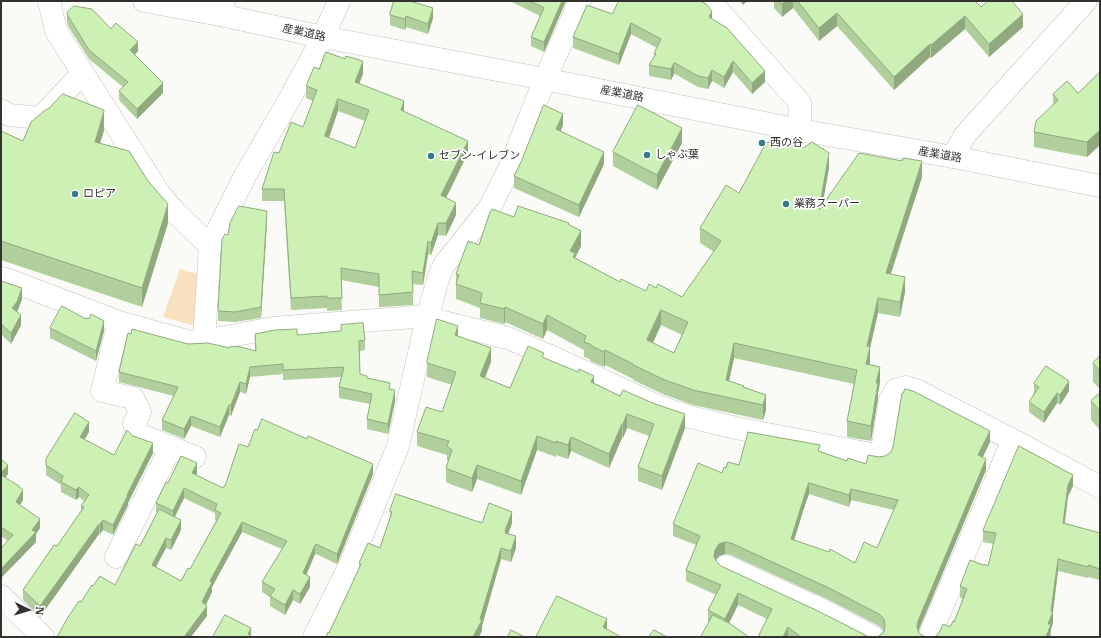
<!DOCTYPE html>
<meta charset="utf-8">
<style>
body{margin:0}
#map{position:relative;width:1101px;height:638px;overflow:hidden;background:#fafbf7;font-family:"IBM Plex Serif",serif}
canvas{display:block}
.frame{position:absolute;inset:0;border:2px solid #323231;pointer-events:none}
.north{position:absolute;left:8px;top:590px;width:40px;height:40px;-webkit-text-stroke:3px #fffffe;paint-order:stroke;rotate:95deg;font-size:11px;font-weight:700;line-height:16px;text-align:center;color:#323231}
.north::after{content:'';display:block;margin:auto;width:14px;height:18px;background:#323231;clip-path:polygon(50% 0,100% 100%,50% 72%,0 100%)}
</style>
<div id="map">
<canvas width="1101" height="638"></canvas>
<div class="frame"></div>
<div class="north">N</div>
</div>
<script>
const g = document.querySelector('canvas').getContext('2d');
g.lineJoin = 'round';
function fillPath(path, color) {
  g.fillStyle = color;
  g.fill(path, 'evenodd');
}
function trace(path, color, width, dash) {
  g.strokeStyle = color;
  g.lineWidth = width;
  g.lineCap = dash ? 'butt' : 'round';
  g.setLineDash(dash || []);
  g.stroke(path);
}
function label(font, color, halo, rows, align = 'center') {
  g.font = font + ' "IBM Plex Serif","Noto Sans JP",serif';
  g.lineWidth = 3.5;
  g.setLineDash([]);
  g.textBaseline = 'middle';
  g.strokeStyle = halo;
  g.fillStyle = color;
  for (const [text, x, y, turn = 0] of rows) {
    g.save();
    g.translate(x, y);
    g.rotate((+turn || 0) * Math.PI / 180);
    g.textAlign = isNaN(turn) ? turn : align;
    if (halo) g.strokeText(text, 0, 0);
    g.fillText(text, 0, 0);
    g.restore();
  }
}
fillPath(new Path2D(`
 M 180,269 L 197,274 L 195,326 L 163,317 Z`), '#f9e1c0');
const minor = new Path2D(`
 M 49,1 L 56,31 L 159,193 L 176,213 L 210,246 L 204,341
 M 580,1 L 545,79 L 509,169 L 490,207 L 444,265 L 438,279 L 427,318 L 508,338 L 548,355 L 660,407 L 690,417 L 736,428 L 881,456 L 890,400 L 897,389 L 906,387 L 918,391 L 1013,440 L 1100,487
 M 710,1 L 800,103 L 800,130
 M 220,15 L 224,1
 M 1,110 L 9,115 L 40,118 L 83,73
 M 953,157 L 965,135 L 1086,1
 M 210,246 L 246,174 L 289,100 L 314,54 L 323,37 L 339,1
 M 1,278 L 6,279 L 119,322 L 191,342 L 204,341 L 273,328 L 415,317 L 427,318 L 398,446 L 350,565 L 314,637
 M 119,322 L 102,391 L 133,398 L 140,412 L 134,424 L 138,434 L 195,457
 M 116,557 L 171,447
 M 726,566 L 824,611 L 873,637
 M 1,596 L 43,637
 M 929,637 L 1013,440`);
const major = new Path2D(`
 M 144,1 L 220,15 L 323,37 L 534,77 L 800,130 L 953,157 L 1100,186`);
trace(minor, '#c0c1be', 23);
trace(major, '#c0c1be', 23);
trace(minor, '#fff', 22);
trace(major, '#fff', 22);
fillPath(new Path2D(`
 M 394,1 L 410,1 L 433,18 L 428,34 L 406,27 L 405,30 L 390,25 L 390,15 Z
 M 510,1 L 566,1 L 544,52 L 531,46 L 531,37 L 540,16 Z
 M 739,1 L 747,1 L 743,5 Z
 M 774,1 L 975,1 L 981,7 L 1023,27 L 989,57 L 965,29 L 931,58 L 930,57 L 894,90 L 837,26 L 819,41 L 793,8 L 782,17 L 774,8 Z
 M 67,13 L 111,29 L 138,51 L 135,55 L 163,93 L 137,119 L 119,100 L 119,91 L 123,87 L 89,59 L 68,26 L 67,22 Z
 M 612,14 L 712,19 L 765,82 L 752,94 L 733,72 L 724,88 L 712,81 L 708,89 L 698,87 L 675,74 L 674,74 L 671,80 L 649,76 L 649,65 L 654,57 L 654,53 L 657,48 L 631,34 L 619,65 L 573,48 L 573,37 Z
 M 319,69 L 363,74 L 359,84 L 404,112 L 468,153 L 446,198 L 456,215 L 446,236 L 438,235 L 431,255 L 428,254 L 423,285 L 413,284 L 413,305 L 379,307 L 379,287 L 341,280 L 342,310 L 327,311 L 327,308 L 291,310 L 284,201 L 262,201 L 262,189 L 279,153 L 303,127 L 313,101 L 306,98 L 306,86 ZM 338,111 L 365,121 L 355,148 L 329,138 Z
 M 1100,72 L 1100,145 L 1087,157 L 1034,147 L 1034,132 L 1053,104 L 1053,94 L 1078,93 Z
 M 563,125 L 561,131 L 604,164 L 579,217 L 514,188 L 514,176 L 521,162 Z
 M 104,130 L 100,143 L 168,223 L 142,307 L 1,260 L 1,131 L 23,141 Z
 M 682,143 L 657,190 L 613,166 L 613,152 Z
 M 829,168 L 822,205 L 922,177 L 891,274 L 905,292 L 900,317 L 878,313 L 870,348 L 870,362 L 869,365 L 880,382 L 878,393 L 878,398 L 871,441 L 847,437 L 847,421 L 854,384 L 734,358 L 729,381 L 744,387 L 766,395 L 766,410 L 763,420 L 693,405 L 665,395 L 633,380 L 633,379 L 605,365 L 604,367 L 590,361 L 590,359 L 584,357 L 584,350 L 547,330 L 543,339 L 505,322 L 504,324 L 480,318 L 480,308 L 456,299 L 456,274 L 479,245 L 514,217 L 569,225 L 581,246 L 575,258 L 620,282 L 646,291 L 656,288 L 682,297 L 714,252 L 700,243 L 700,228 L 739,193 ZM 661,325 L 682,335 L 674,353 L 653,343 Z
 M 267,221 L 261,318 L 235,322 L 218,321 L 218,311 L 228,235 Z
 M 1,281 L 22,299 L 17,312 L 21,325 L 11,344 L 1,334 Z
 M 341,325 L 365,340 L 365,350 L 360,351 L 360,374 L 367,378 L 390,389 L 395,401 L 388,434 L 367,429 L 367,419 L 370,404 L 339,398 L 339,387 L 341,377 L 283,380 L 283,374 L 250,377 L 246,394 L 240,392 L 231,416 L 229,415 L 220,437 L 191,426 L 184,439 L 162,430 L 162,420 L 174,396 L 119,382 L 119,372 L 131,334 L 188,344 L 255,351 L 255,334 L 297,335 L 341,331 Z
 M 50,328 L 104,331 L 96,361 L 50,338 Z
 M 458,336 L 491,362 L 485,378 L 510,388 L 544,358 L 685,428 L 662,490 L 638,481 L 638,467 L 649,436 L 627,428 L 623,438 L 622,438 L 609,468 L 571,451 L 568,459 L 556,455 L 556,457 L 537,450 L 521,495 L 477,479 L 472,492 L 450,484 L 446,482 L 446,468 L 448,461 L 447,460 L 447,455 L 417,446 L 417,432 L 442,412 L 452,385 L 427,377 L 427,363 Z
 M 1100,356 L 1100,389 L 1093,382 L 1093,363 Z
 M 1034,384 L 1069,391 L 1060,405 L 1057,403 L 1044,423 L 1029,412 L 1029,402 L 1034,393 Z
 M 1100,393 L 1100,430 L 1091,420 L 1091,401 Z
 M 89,432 L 84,440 L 114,455 L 153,453 L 128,503 L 128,505 L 113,535 L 103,530 L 100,534 L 99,534 L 40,617 L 23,600 L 23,590 L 57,546 L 81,511 L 81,506 L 85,502 L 79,497 L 76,500 L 61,492 L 61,485 L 46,475 L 46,459 Z
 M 990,442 L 983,457 L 986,470 L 918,631 L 919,633 L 924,637 L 879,636 L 884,631 L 879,626 L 829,600 L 731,555 L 725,554 L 719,556 L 715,560 L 721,566 L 869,637 L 758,637 L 767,619 L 738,605 L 729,623 L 709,622 L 708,622 L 708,610 L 716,595 L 686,581 L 686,570 L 696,545 L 673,536 L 673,524 L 722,473 L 726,468 L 820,451 L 847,461 L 866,464 L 879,457 ZM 809,494 L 849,507 L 851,500 L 894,510 L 877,548 L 855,563 L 794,540 L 806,502 Z
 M 248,447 L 373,474 L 337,564 L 316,554 L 316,555 L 315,554 L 306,575 L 310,587 L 300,604 L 293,600 L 285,615 L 270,606 L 270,597 L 262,592 L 262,582 L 282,549 L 242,532 L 212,587 L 212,592 L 206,605 L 207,616 L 81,602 L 93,586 L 115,585 L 140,546 L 157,513 L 156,512 L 156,503 L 168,483 L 197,473 L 196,475 L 223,488 L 225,486 ZM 184,498 L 215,513 L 215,520 L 216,521 L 190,569 L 181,581 L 156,567 L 166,548 L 171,550 L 181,530 L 175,517 Z
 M 1,459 L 8,474 L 5,478 L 19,488 L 23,500 L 20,505 L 40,528 L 36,534 L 36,542 L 1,578 L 1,548 L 8,541 L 1,536 Z
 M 1073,486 L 1068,496 L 1065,523 L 1100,533 L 1100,580 L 1088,577 L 1088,578 L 1058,571 L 1053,611 L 1053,623 L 1051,629 L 1050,637 L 933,637 L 936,636 L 950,627 L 954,622 L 963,599 L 960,597 L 960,586 L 983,565 L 988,566 L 994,544 L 983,542 L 983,531 Z
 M 390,511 L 482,523 L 512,523 L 508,534 L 516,548 L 511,562 L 501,559 L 482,626 L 482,631 L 329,633 L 359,569 L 359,563 L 380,548 L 390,517 Z`), '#b0cf9c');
fillPath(new Path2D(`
 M 562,1 L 566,1 L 544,52 L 544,42 Z
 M 743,1 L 747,1 L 743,5 Z
 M 785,1 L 793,1 L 793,8 L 782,17 L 782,4 Z
 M 433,8 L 433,18 L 428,34 L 428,24 Z
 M 712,11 L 712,22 L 709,17 Z
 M 837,13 L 837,26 L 819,41 L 819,28 Z
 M 1023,14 L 1023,27 L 989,57 L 989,44 Z
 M 406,16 L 406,27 L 405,30 L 405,19 Z
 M 965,16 L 965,29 L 931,58 L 931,45 Z
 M 631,23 L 631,34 L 619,65 L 619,54 Z
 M 138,42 L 138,51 L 130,60 L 130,50 Z
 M 930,44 L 930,57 L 894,90 L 894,77 Z
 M 363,61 L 363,74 L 355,95 L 355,82 Z
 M 733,61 L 733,72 L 724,88 L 724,77 Z
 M 674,63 L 674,74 L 671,80 L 671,69 Z
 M 712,70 L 712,81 L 708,89 L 708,78 Z
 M 765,71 L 765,82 L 752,94 L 752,83 Z
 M 163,83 L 163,93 L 137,119 L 137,109 Z
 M 338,99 L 338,111 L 325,148 L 325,136 Z
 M 404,101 L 404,113 L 401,110 Z
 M 104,111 L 104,130 L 95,161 L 95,142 Z
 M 563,114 L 563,125 L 556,141 L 556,129 Z
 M 682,128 L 682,143 L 657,190 L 657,175 Z
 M 1100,130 L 1100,145 L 1087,157 L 1087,142 Z
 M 468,141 L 468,153 L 441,208 L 441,195 Z
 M 604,152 L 604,164 L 579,217 L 579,205 Z
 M 829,153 L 829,168 L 819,225 L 819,210 Z
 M 922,161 L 922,177 L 886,288 L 886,273 Z
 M 456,203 L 456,215 L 446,236 L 446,223 Z
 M 168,204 L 168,223 L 142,307 L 142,288 Z
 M 267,211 L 267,221 L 261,318 L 261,307 Z
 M 438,223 L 438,235 L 431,255 L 431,243 Z
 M 581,231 L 581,246 L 575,258 L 575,268 L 570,251 Z
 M 428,241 L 428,254 L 423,285 L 423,273 Z
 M 905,277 L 905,292 L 900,317 L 900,302 Z
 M 22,288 L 22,299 L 17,312 L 12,308 Z
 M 878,298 L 878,313 L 870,348 L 870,362 L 866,379 L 867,346 Z
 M 505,307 L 505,322 L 504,324 L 504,309 Z
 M 661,310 L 661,325 L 647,355 L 647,340 Z
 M 21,315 L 21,325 L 11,344 L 11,333 Z
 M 547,315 L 547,330 L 543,339 L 543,324 Z
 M 104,321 L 104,331 L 96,361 L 96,351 Z
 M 458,326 L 458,340 L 455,335 Z
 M 734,343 L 734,358 L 726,395 L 726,380 Z
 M 491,348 L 491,362 L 480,390 L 480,376 Z
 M 605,350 L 605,365 L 604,367 L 604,352 Z
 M 250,367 L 250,377 L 246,394 L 246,384 Z
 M 880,367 L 880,382 L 878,393 L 878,398 L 871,441 L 871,426 L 876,383 Z
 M 594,376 L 594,390 L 591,382 Z
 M 1069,381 L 1069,391 L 1060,405 L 1060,395 Z
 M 240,382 L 240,392 L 231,416 L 231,405 Z
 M 395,390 L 395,401 L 388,434 L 388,424 Z
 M 1057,393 L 1057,403 L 1044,423 L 1044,412 Z
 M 766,395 L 766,410 L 763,420 L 763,405 Z
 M 229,405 L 229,415 L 220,437 L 220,427 Z
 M 627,414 L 627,428 L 623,438 L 623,424 Z
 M 685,414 L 685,428 L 662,490 L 662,476 Z
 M 191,416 L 191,426 L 184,439 L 184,429 Z
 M 89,422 L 89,432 L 80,447 L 80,437 Z
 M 622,424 L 622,438 L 609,468 L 609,454 Z
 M 990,431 L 990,442 L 978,467 L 978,455 Z
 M 537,436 L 537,450 L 521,495 L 521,481 Z
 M 571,437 L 571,451 L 568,459 L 568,445 Z
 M 153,443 L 153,453 L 128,503 L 128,505 L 113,535 L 113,525 L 127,495 Z
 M 986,459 L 986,470 L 918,632 L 917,627 L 918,621 Z
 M 197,463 L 197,473 L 192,483 L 192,473 Z
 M 373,464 L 373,474 L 337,564 L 337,554 Z
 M 8,465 L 8,474 L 1,483 L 1,473 Z
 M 477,465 L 477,479 L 472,492 L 472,478 Z
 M 1073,475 L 1073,486 L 1068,496 L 1063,534 L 1063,523 L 1068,485 Z
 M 809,483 L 809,494 L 806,502 L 806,491 Z
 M 79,487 L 79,497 L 76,500 L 76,490 Z
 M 184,488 L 184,498 L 173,520 L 173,511 Z
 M 851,489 L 851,500 L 849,507 L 849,495 Z
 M 23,490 L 23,500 L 16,511 L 16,502 Z
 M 806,491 L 806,502 L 791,550 L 791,539 Z
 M 512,512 L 512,523 L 506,540 L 505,531 Z
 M 40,519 L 40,528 L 36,534 L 36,542 L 1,578 L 1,569 L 32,530 Z
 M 103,520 L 103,530 L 100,534 L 100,524 Z
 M 181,520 L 181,530 L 171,550 L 171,540 Z
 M 242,522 L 242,532 L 212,587 L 212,592 L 202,612 L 202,602 L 210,581 Z
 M 99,524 L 99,534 L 40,617 L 40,606 Z
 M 516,536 L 516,548 L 511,562 L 511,551 Z
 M 166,538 L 166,548 L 152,574 L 152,565 Z
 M 725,542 L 725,554 L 719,556 L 715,561 L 714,556 L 715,550 L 719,544 Z
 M 315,545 L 315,554 L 303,583 L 303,573 Z
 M 501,548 L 501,559 L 482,626 L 482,631 L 479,637 L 473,637 L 480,619 Z
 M 1058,559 L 1058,571 L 1053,611 L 1053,623 L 1051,629 L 1050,637 L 1046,637 L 1048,624 L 1051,611 Z
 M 310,577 L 310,587 L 300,604 L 300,594 Z
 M 293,590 L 293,600 L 285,615 L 285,605 Z
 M 738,593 L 738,605 L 725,631 L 725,619 Z
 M 207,606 L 207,616 L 191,637 L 184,637 Z
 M 607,619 L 607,631 L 603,627 Z
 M 788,627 L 788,637 L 783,637 Z
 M 251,628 L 251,637 L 248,634 Z`), '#90a97f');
const building = new Path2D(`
 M 394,1 L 410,1 L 433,8 L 428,24 L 406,16 L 405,19 L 390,15 Z
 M 530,1 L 562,1 L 544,42 L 531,37 L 544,8 Z
 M 619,1 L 701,1 L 706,4 L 712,11 L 709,17 L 727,28 L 765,71 L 752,83 L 733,61 L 724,77 L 712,70 L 708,78 L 698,76 L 675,63 L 674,63 L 671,69 L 649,65 L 656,54 L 654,53 L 661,39 L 631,23 L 619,54 L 573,37 L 587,5 L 612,14 Z
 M 779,1 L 785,1 L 782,4 Z
 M 798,1 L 975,1 L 981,7 L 988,1 L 1012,1 L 1023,14 L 989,44 L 965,16 L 931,45 L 930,44 L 894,77 L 837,13 L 819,28 Z
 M 74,6 L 92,9 L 111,29 L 116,23 L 138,42 L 130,50 L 163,83 L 137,109 L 119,91 L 128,82 L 89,50 L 68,16 L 67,13 Z
 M 326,52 L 345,59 L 346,56 L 363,61 L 355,82 L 404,101 L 401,110 L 468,141 L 441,195 L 456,203 L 446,223 L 438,223 L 431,243 L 428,241 L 423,273 L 412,271 L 413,292 L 379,295 L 379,274 L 341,268 L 342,298 L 327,298 L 327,296 L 291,298 L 284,189 L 262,189 L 274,152 L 279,153 L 291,122 L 303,127 L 317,90 L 306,86 L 314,67 L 319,69 ZM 338,99 L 369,110 L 355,148 L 325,136 Z
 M 1100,72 L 1100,130 L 1087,142 L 1034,132 L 1036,121 L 1058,100 L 1053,94 L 1067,81 L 1078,93 Z
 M 63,94 L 104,110 L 104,111 L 95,142 L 129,151 L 148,181 L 168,204 L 142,288 L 1,241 L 1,131 L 23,141 L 31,122 L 44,111 L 49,108 Z
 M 544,105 L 563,114 L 556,129 L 604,152 L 579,205 L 514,176 L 521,162 Z
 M 638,105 L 682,128 L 657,175 L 613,152 Z
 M 784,139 L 803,148 L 812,142 L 829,153 L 819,210 L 859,153 L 902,161 L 903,158 L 922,161 L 886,273 L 905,277 L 900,302 L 878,298 L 867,346 L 870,347 L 866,364 L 880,367 L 876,383 L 878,383 L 871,426 L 847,421 L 857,370 L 734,343 L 726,380 L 744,386 L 743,387 L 766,395 L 763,405 L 693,390 L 665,380 L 633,365 L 633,364 L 605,350 L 604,352 L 590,345 L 590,344 L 584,342 L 586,336 L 547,315 L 543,324 L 505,307 L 504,309 L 480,303 L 482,293 L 456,284 L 459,275 L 456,274 L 468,241 L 479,245 L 490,212 L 492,209 L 514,217 L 518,206 L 569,223 L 568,224 L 581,231 L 570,251 L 575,253 L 573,257 L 620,282 L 621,279 L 646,291 L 649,284 L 656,288 L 658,284 L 682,297 L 721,241 L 700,228 L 726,185 L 739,193 L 766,143 ZM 661,310 L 688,322 L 674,353 L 647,340 Z
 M 239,206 L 267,211 L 261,307 L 235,312 L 218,311 L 222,239 L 225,234 L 228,235 L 230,223 Z
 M 1,281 L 22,288 L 17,302 L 12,308 L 21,315 L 11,333 L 1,324 Z
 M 62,306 L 86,319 L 86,318 L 89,319 L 91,314 L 104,321 L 96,351 L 50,328 Z
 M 437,319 L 458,326 L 455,335 L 491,348 L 480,376 L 510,388 L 528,346 L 544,353 L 542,357 L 578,372 L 579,369 L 594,376 L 591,382 L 620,396 L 623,390 L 655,404 L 685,414 L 662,476 L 638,467 L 654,424 L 627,414 L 623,424 L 622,424 L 609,454 L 571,437 L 568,445 L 556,441 L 556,443 L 537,436 L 521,481 L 477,465 L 472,478 L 450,470 L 446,468 L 452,450 L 447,446 L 449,441 L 417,432 L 426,407 L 442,412 L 456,372 L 427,363 Z
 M 363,323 L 365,340 L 359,341 L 360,374 L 367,376 L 367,378 L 390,383 L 389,389 L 395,390 L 388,424 L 367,419 L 372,394 L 339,387 L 344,367 L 283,370 L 283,364 L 250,367 L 246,384 L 240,382 L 231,405 L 229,405 L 220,427 L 191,416 L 184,429 L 162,420 L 178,387 L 119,372 L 128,333 L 131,334 L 132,329 L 188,344 L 208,343 L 230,348 L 231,346 L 235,347 L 236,346 L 256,351 L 255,334 L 275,330 L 297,329 L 297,335 L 341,331 L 341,325 Z
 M 1100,356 L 1100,371 L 1093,363 Z
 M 1046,366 L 1069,381 L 1060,395 L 1057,393 L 1044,412 L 1029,402 L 1039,387 L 1034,384 Z
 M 905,389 L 913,391 L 990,431 L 978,455 L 986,459 L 918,621 L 917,627 L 919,633 L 925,637 L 877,637 L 879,636 L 884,632 L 885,625 L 884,619 L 879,614 L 829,588 L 731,543 L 725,542 L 719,544 L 715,550 L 714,556 L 716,561 L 721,566 L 818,611 L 869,637 L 801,637 L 788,627 L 783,637 L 758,637 L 772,609 L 738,593 L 725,619 L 708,610 L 721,585 L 686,570 L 700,536 L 673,524 L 698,463 L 722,473 L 724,467 L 726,468 L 728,462 L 739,465 L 748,432 L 820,445 L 818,451 L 847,461 L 848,458 L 866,464 L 868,455 L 879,457 L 885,456 L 891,452 L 893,447 L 902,393 L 903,393 ZM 809,483 L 849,495 L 851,489 L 898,500 L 877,548 L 864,542 L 855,563 L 830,549 L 829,552 L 791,539 L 806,491 Z
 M 1100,393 L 1100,411 L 1091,401 Z
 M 75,413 L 89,422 L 80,437 L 114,455 L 127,430 L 133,436 L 153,443 L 127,495 L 128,495 L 113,525 L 103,520 L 100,524 L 99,524 L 40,606 L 23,590 L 54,545 L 57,546 L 84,507 L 81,506 L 89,495 L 79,487 L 76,490 L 61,482 L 63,476 L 46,465 L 46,459 Z
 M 262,419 L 307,439 L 308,436 L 373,464 L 337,554 L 316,544 L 316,545 L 315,545 L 303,573 L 310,577 L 300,594 L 293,590 L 285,605 L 270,596 L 275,589 L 262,582 L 287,541 L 242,522 L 210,581 L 212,582 L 202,602 L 207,606 L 184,637 L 57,637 L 68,617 L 79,601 L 81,602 L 92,585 L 93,586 L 100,576 L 115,585 L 136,544 L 140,546 L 159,509 L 181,520 L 171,540 L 166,538 L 152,565 L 181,581 L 188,568 L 190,569 L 221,513 L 215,510 L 217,504 L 184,488 L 173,511 L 156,503 L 166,482 L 168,483 L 181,456 L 197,463 L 192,473 L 223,488 L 224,486 L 225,486 L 239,444 L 248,447 L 255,429 L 257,430 Z
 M 1019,446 L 1073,475 L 1068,485 L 1063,523 L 1100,533 L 1100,569 L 1088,565 L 1088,567 L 1058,559 L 1051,611 L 1053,611 L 1048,624 L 1051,624 L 1046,637 L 933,637 L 936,636 L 940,631 L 943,624 L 950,627 L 953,621 L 954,622 L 967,589 L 960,586 L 970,560 L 983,565 L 984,564 L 988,566 L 996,533 L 983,531 Z
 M 1,459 L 8,465 L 1,473 Z
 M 1,475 L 19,486 L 19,487 L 23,490 L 16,502 L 40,519 L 32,530 L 36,532 L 1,569 L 1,548 L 13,535 L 1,527 Z
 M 396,494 L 482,523 L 489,503 L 512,512 L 505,531 L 506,532 L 505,533 L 516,536 L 511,551 L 501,548 L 480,619 L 482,620 L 473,637 L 326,637 L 328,632 L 329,633 L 361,564 L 359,563 L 368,543 L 380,548 L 392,512 L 390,511 Z
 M 557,596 L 607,619 L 603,627 L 621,637 L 536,637 Z
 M 225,615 L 251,628 L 248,634 L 253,637 L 213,637 Z
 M 713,615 L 729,623 L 749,637 L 701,637 Z
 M 511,630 L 525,637 L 508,637 Z
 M 654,630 L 667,637 L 649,637 Z`);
fillPath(building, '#cdf1b5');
trace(building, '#90a97f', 1);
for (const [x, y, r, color] of [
 [762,143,4,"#367d88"],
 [647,155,4,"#367d88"],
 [431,156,4,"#367d88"],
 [75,194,4,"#367d88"],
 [786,204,4,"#367d88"]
]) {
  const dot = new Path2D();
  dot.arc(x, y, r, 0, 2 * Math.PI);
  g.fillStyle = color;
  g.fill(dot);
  trace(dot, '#fffffe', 1.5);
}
label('11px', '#323231', '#fffffe', [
 ["産業道路",304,33,12],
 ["産業道路",622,94,11],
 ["産業道路",940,155,10]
]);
label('11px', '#323231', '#fffffe', [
 ["西の谷",770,143],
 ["しゃぶ葉",655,155],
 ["セブン-イレブン",439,156],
 ["ロピア",83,194],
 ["業務スーパー",794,204]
], 'left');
</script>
